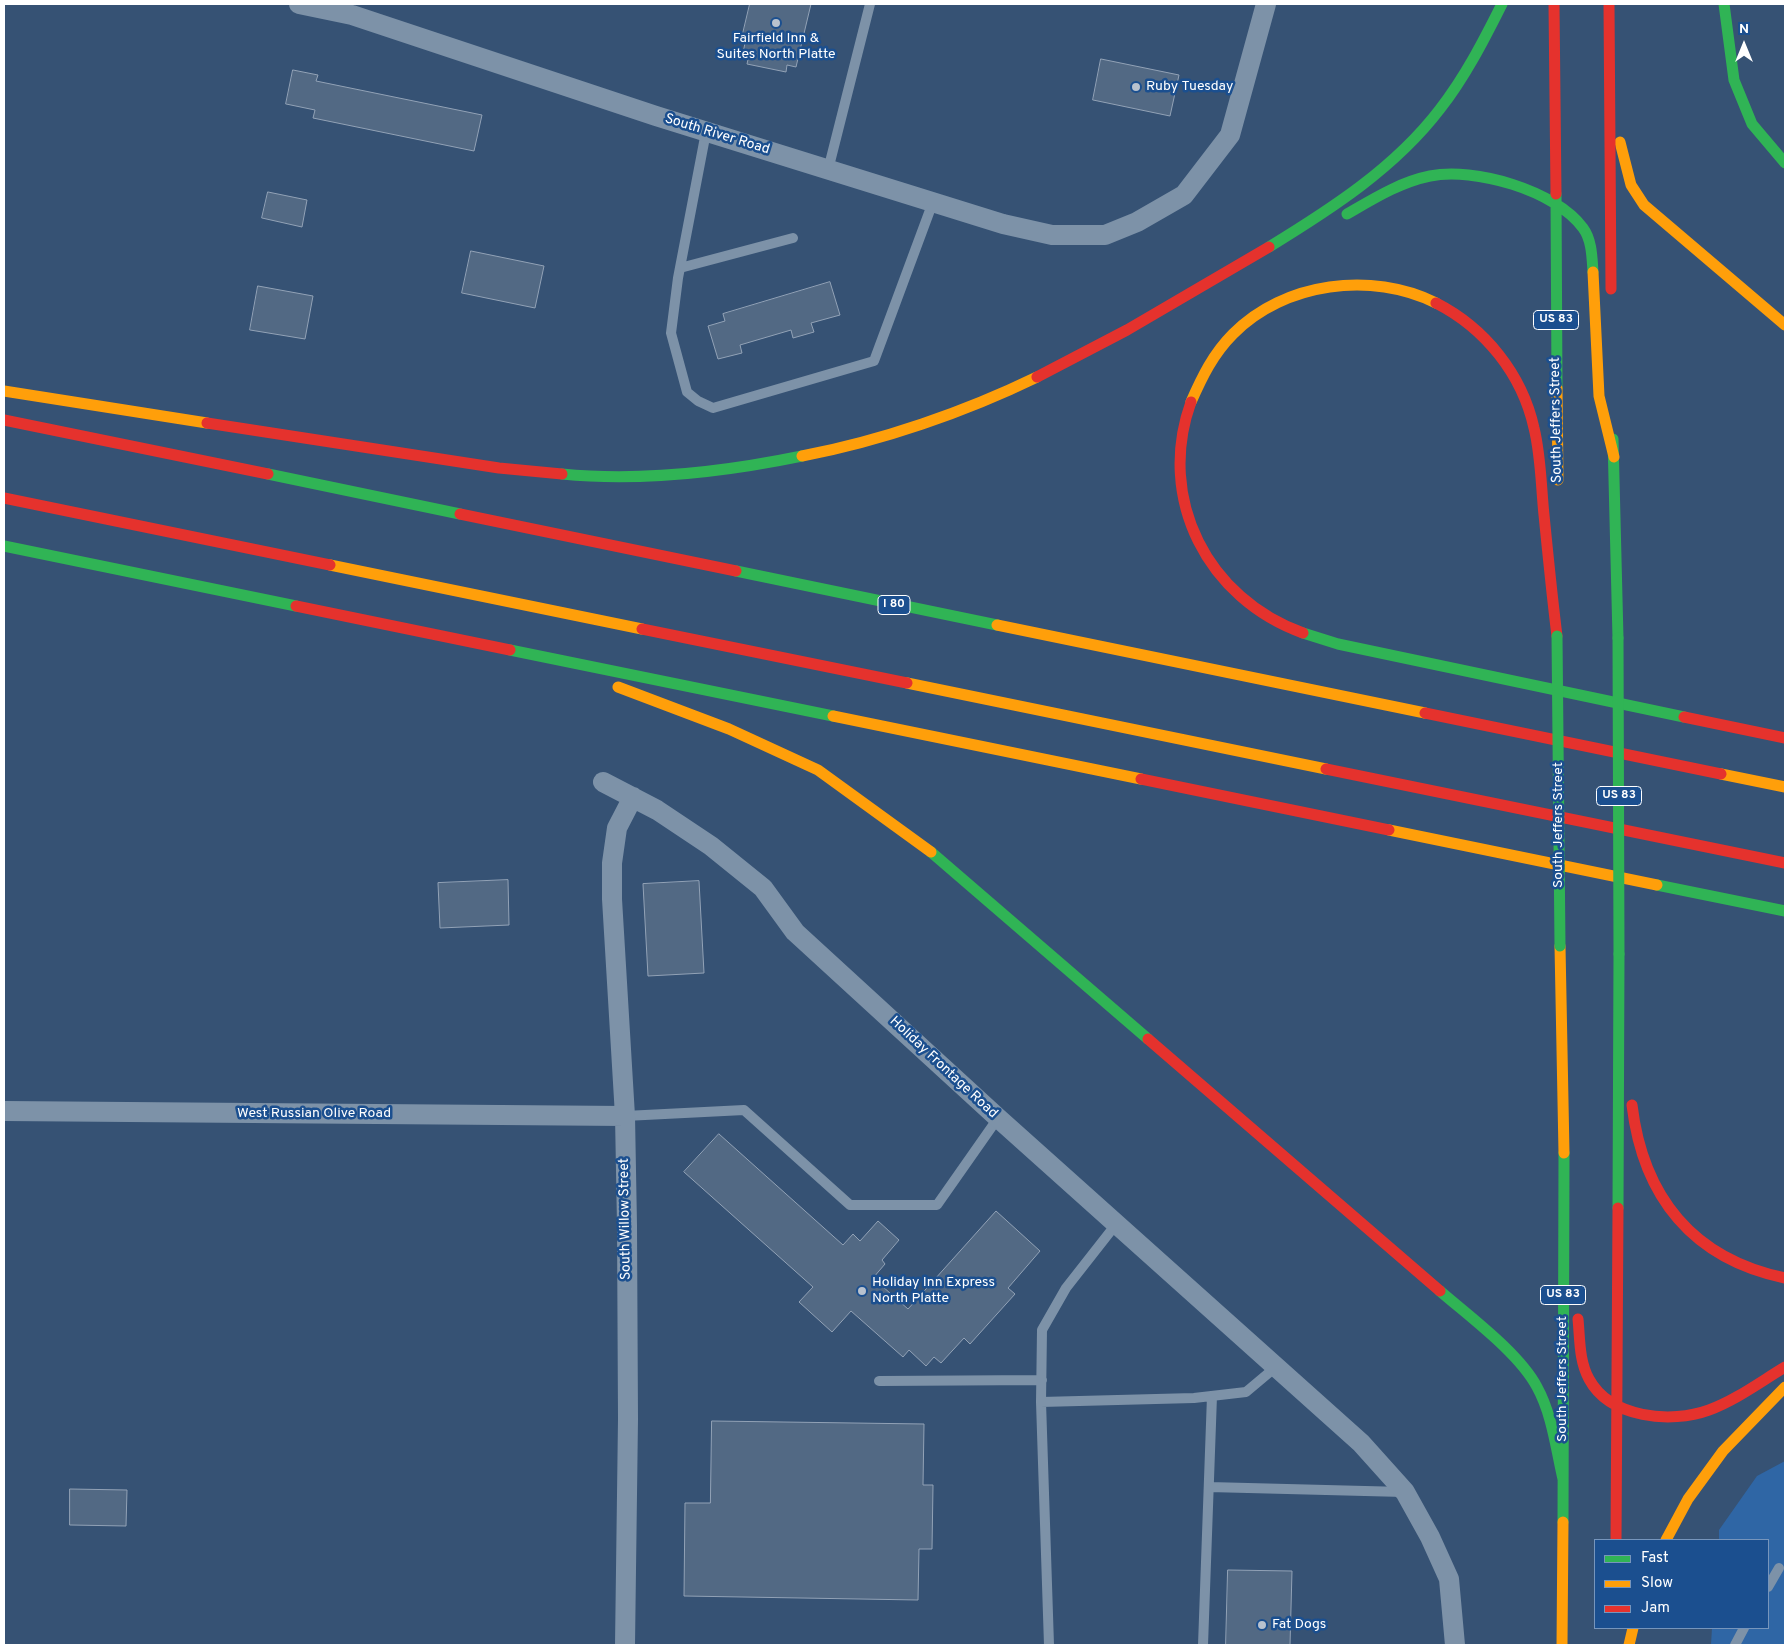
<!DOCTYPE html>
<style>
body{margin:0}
#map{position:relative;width:1789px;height:1649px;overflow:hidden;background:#365274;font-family:Overpass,sans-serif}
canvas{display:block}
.frame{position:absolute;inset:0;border:5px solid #fff;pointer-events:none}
.legend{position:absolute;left:1594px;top:1539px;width:175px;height:90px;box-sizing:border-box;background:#1b4f8f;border:1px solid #7695bc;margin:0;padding:6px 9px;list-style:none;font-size:15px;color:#fff}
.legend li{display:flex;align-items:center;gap:10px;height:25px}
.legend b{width:25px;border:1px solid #7695bc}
.north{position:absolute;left:1719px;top:20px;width:50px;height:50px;-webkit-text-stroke:4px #1b4f8f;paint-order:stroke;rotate:0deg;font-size:14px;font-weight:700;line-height:20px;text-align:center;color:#fff}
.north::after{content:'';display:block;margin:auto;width:18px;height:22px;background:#fff;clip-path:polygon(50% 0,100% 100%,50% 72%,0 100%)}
</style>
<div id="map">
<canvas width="1789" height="1649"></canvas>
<div class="frame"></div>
<ul class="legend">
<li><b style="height:6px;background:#30b455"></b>Fast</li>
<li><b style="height:6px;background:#ff9f0a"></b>Slow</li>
<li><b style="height:6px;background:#e5322d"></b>Jam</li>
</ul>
<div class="north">N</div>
</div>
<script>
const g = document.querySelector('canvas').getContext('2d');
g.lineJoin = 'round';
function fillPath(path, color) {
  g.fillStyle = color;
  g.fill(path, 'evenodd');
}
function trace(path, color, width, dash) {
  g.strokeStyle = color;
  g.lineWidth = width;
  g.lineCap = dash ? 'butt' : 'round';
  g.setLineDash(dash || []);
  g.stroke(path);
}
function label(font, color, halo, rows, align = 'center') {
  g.font = font + ' Overpass,sans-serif';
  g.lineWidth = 5;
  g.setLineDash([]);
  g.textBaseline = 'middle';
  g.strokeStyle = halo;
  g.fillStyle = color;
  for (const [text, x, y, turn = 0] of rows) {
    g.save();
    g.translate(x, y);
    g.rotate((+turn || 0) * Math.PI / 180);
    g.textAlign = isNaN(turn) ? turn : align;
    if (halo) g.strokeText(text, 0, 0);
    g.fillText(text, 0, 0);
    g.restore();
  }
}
fillPath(new Path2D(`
 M 1785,1461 L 1785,1645 L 1711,1645 L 1712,1628 L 1768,1628 L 1768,1540 L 1719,1540 L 1719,1530 L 1757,1476 Z`), '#2f66a5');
const building = new Path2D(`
 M 750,4 L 811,4 L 796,67 L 787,65 L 786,72 L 747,64 L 749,55 L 743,53 L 745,43 L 741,42 Z
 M 1101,59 L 1179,75 L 1170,116 L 1093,100 Z
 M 293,70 L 318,75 L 316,81 L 482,115 L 474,151 L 313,118 L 315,110 L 286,104 Z
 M 268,192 L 307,200 L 302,227 L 262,218 Z
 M 471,251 L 544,266 L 535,308 L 462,293 Z
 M 830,282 L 840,315 L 811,323 L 814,332 L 793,338 L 791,330 L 740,345 L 742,353 L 718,359 L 708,326 L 725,321 L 723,314 Z
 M 258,286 L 313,296 L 305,339 L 250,330 Z
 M 508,880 L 509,925 L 440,928 L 438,883 Z
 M 699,881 L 704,973 L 648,976 L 643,884 Z
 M 719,1134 L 843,1245 L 853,1234 L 860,1241 L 878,1221 L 899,1240 L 882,1260 L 885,1264 L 873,1278 L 908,1309 L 996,1211 L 1040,1251 L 1008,1288 L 1015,1294 L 970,1344 L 964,1338 L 941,1363 L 934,1357 L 926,1366 L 909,1350 L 903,1357 L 851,1311 L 832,1332 L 799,1302 L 813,1287 L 684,1172 Z
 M 712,1421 L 924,1424 L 923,1485 L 933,1485 L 932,1549 L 919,1549 L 918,1600 L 684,1596 L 685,1503 L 710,1503 Z
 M 70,1489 L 127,1490 L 126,1526 L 70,1525 Z
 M 1228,1570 L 1292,1571 L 1290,1645 L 1226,1645 Z`);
fillPath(building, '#526984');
trace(building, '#92a2b6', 1);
trace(new Path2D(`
 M 706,132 L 678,278 L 671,333 L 687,392 L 698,401 L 713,408 L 874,361 L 933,202
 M 828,170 L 870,4
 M 680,268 L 793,238
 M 625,1116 L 744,1110 L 850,1205 L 937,1205 L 998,1118
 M 879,1381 L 1042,1380
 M 1041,1402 L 1194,1398 L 1246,1392 L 1277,1366
 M 1209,1487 L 1404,1492
 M 1768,1587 L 1779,1568
 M 1049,1645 L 1041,1402 L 1042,1330 L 1066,1288 L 1117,1223
 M 1203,1645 L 1212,1396
 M 1735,1645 L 1744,1628`), '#7d92a8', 10);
trace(new Path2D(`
 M 299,4 L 352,15 L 656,116 L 1003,224 L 1052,235 L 1105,235 L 1137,222 L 1184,195 L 1230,135 L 1266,4
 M 603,782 L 657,810 L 711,846 L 763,888 L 795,932 L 998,1118 L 1361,1443 L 1405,1492 L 1430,1537 L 1449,1579 L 1455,1645
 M 4,1111 L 625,1116
 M 625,1645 L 628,1419 L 627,1225 L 625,1116 L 612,899 L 612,863 L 617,828 L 633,797`), '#7d92a8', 20);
trace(new Path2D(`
 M 1724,4 L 1734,80 L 1752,124 L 1785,163
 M 1556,194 L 1557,388
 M 1347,214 C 1373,199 1400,182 1430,176 C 1474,167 1555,190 1583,228 C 1592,240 1592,258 1593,272
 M 1269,247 C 1331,209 1395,168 1440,109 C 1465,77 1484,40 1502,4
 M 1613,439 L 1618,638
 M 268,474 L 460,514
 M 562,474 C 641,482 724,472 802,456
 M 4,546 L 296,606
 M 736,571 L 997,625
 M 1303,633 L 1338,644 L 1684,717
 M 510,650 L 833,716
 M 931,852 L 1148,1039
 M 1657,885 L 1785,911
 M 1618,1208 L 1619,954
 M 1440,1291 C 1470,1317 1519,1353 1537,1387 C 1552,1414 1556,1449 1563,1479
 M 1563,1522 L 1564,1153`), '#30b455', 11);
trace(new Path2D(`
 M 1620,142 L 1631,185 L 1644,205 L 1785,325
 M 1593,272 L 1599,396 L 1614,457
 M 1557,388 L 1558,480
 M 4,391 L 207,423
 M 1191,402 C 1202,377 1213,354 1233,334 C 1284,282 1372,271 1436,303
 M 802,456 C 881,441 965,412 1037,377
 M 330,565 L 642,629
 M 997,625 L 1425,713
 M 907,683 L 1326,769
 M 618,687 L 729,729 L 818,770 L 931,852
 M 833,716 L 1141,779
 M 1721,774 L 1785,787
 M 1389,830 L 1657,885
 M 1560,946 L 1564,1153
 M 1666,1540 L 1688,1499 L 1723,1451 L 1785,1387
 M 1562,1645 L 1563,1522
 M 1629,1645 L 1633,1628`), '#ff9f0a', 11);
trace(new Path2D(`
 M 1554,4 L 1556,194
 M 1609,4 L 1611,289
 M 1436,303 C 1485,328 1522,374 1534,428 C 1541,456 1541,486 1544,515 C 1548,555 1552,596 1557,636
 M 1037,377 L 1127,330 L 1269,247
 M 1191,402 C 1156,499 1208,599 1303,633
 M 4,420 L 268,474
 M 207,423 L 499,468 L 562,474
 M 4,498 L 330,565
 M 460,514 L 736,571
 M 296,606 L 510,650
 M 642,629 L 907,683
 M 1425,713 L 1721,774
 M 1684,717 L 1785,738
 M 1326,769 L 1785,863
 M 1141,779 L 1389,830
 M 1148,1039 L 1440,1291
 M 1632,1105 C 1643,1197 1693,1259 1785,1278
 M 1578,1319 C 1580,1339 1579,1361 1589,1379 C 1610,1418 1671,1424 1709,1410 C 1736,1400 1760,1382 1785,1367
 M 1616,1540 L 1618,1208`), '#e5322d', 11);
trace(new Path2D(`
 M 1557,636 L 1560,946
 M 1618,638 L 1619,954`), '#30b455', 11);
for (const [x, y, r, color] of [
 [776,23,5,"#b9c2ce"],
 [1136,87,5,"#b9c2ce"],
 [862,1291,5,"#b9c2ce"],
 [1262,1625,5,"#b9c2ce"]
]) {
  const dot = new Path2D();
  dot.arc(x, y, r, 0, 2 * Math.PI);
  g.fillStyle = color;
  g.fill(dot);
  trace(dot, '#1b4f8f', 2);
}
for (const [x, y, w] of [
 [1556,320,45],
 [894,605,32],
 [1619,796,45],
 [1563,1295,45]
]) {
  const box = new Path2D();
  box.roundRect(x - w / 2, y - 9.5, w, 19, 4);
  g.fillStyle = '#1b4f8f';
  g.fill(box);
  trace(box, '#fff', 1);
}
label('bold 12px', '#fff', null, [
 ["US 83",1556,320],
 ["I 80",894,605],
 ["US 83",1619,796],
 ["US 83",1563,1295]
]);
label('14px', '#fff', '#1b4f8f', [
 ["Fairfield Inn &",776,39,"center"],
 ["Suites North Platte",776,55,"center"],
 ["Ruby Tuesday",1146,87],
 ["Holiday Inn Express",872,1283],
 ["North Platte",872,1299],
 ["Fat Dogs",1272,1625]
], 'left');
label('14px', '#fff', '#1b4f8f', [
 ["South River Road",717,135,17],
 ["South Jeffers Street",1557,420,-91],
 ["South Jeffers Street",1559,825,-90],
 ["Holiday Frontage Road",943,1068,43],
 ["West Russian Olive Road",314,1114],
 ["South Willow Street",626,1219,-91],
 ["South Jeffers Street",1563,1379,-90]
]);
</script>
